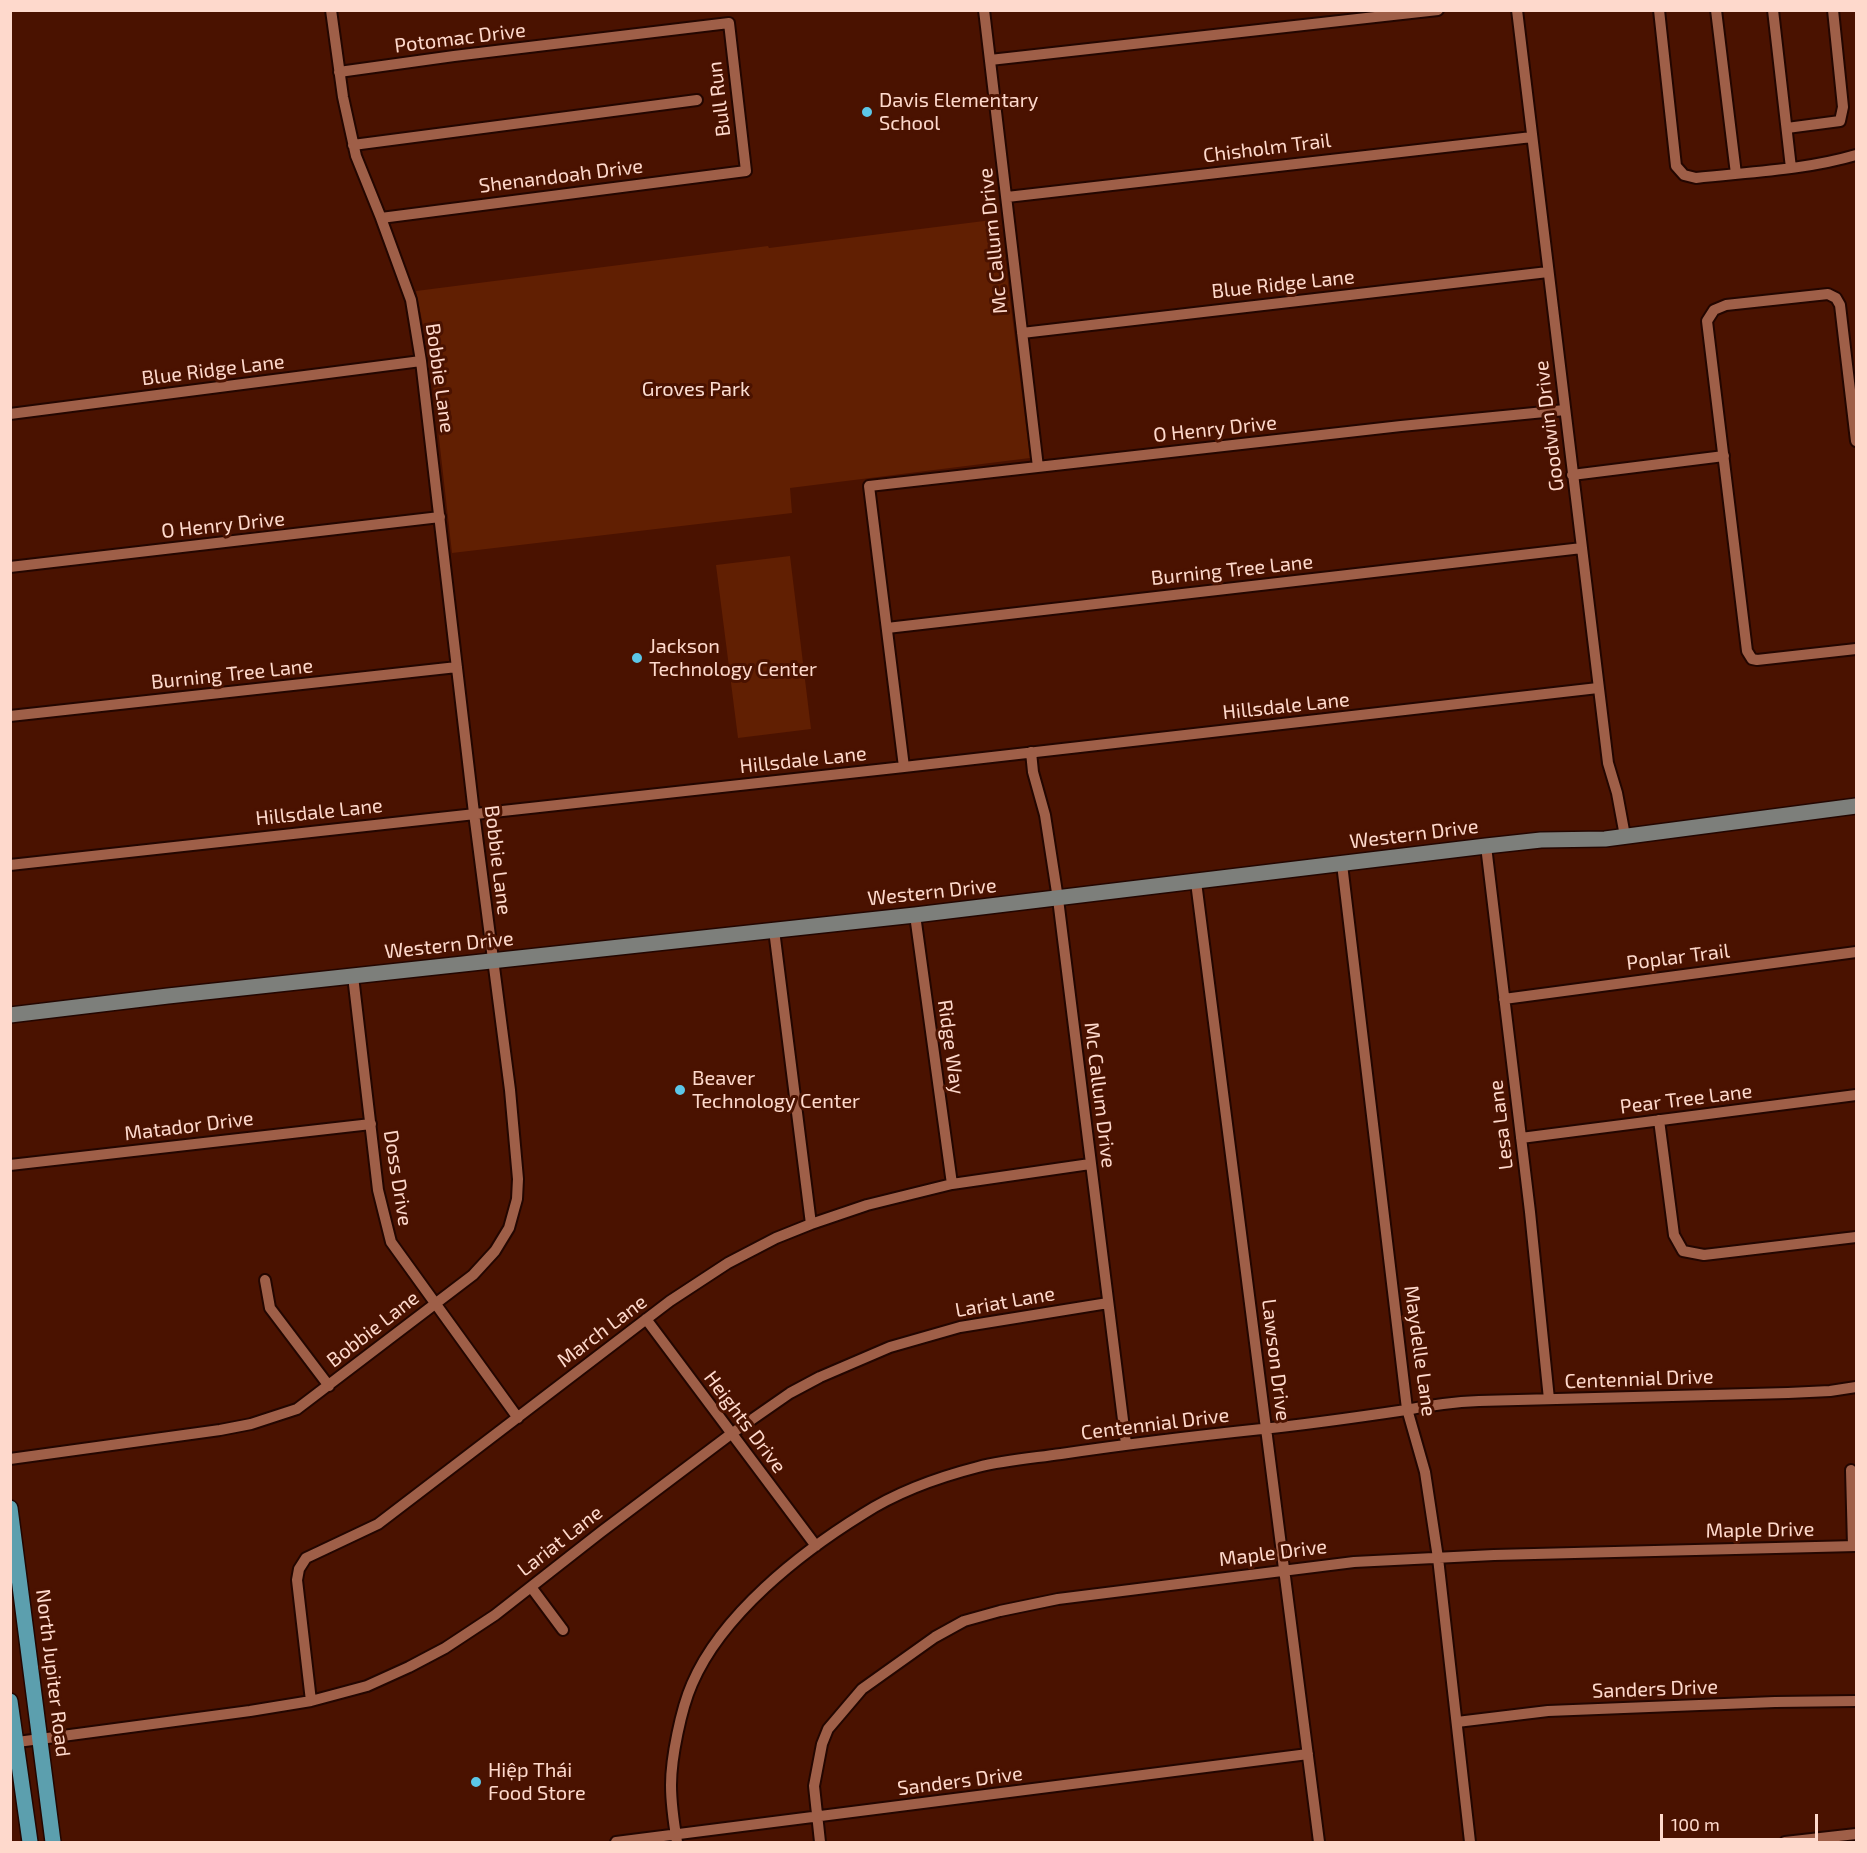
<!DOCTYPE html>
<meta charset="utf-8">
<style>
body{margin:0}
#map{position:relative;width:1867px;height:1853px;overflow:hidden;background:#4a1200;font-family:"Exo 2",sans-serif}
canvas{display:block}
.frame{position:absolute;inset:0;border:12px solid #fed9cc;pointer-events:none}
.scale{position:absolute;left:1660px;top:1814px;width:158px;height:27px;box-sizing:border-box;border:3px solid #fed9cc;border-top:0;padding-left:8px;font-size:18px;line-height:21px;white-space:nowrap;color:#fed9cc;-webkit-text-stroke:4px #4a1200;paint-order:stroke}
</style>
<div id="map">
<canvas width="1867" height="1853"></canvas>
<div class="frame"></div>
<div class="scale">100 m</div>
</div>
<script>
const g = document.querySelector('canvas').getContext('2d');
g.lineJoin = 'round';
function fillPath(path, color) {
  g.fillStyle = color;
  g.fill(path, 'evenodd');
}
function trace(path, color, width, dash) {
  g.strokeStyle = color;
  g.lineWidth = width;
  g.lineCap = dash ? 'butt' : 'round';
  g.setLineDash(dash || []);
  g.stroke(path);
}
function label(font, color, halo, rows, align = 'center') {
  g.font = font + ' "Exo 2",sans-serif';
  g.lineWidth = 6;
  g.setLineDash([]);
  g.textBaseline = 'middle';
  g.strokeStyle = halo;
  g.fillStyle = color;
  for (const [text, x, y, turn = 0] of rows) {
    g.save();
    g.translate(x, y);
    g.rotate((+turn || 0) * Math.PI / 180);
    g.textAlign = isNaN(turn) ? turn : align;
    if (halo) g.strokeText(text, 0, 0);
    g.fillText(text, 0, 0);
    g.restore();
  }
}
fillPath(new Path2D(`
 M 1000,219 L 1030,458 L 790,488 L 792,513 L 452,553 L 430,359 L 416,291 L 768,246 L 769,248 Z
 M 790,556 L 811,729 L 738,738 L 716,565 Z`), '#611f02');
const street = new Path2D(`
 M 984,10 L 1038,467
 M 1517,10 L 1608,763 L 1617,793 L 1625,836
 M 1659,10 L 1676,166 L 1684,175 L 1696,178 C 1749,172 1805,170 1856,155
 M 1716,10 L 1736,174
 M 1773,10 L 1791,168
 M 990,60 L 1438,10
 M 339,72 L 454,56 L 729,23 L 746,171 L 381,218
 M 1787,128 L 1840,121 L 1843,107 L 1833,10
 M 353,145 L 697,100
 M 1007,197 L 1532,137
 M 1022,333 L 1548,272
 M 10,414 L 421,361
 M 1856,441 L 1840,305 L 1836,298 L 1828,294 L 1726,305 L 1714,310 L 1707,321 L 1747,651 L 1752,659 L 1757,660 L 1856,649
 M 1572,475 L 1724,456
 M 10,567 L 440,517
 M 887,628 L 1582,548
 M 10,716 L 457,667
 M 1031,752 L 1033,772 L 1045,815 L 1058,899 L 1126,1444
 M 904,767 L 869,486 L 1401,426 L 1565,410
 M 1486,846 L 1530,1212 L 1549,1399
 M 1342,864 L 1407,1409 L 1425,1472 L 1438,1558 L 1470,1842
 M 10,865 L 904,767 L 1598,688
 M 1196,882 L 1319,1842
 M 915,915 L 952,1184
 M 774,930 L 811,1224
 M 353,976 L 378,1190 L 391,1242 L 518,1418
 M 1504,999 L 1856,952
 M 1659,1120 L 1674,1235 L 1683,1251 L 1704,1255 L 1856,1237
 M 1521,1138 L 1856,1095
 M 10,1165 L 371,1124
 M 265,1280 L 270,1308 L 329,1386
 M 646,1319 L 816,1546
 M 10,1459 L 220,1430 L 251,1424 L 297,1409 L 473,1275 L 495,1251 L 509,1228 L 517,1199 L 518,1179 L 510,1090 L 474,813 L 421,361 L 411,300 L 381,218 L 356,156 L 343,97 L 331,10
 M 1851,1470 L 1853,1546
 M 531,1587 L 563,1630
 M 311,1701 L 297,1580 L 299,1569 L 306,1558 L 378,1524 L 670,1301 L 728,1263 L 776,1238 L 811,1224 L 867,1205 L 952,1184 L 1090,1164
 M 1457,1722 L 1548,1711 L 1775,1702 L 1856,1701
 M 10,1743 L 250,1711 L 311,1701 L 367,1686 L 409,1667 L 445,1648 L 495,1615 L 601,1532 L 731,1434 L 790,1393 L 820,1377 L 890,1347 L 960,1327 L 1108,1303
 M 616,1842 L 1308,1754
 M 677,1842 C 674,1824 671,1804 671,1785 C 671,1758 681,1709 692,1684 C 722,1614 800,1553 863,1514 C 897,1492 939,1477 978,1467 C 1005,1460 1033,1458 1061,1454 C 1128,1444 1195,1436 1262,1429 C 1310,1424 1359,1417 1406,1410 C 1431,1405 1454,1402 1479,1401 L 1788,1393 L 1830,1391 L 1856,1387
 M 820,1842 L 814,1786 L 822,1744 L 828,1729 L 862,1689 L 935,1637 L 964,1621 L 1000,1611 L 1058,1599 L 1354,1562 L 1494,1555 L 1856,1546
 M 1785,1842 L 1856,1834`);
const secondary = new Path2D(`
 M 10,1015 L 168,996 L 915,915 L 1486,846 L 1541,840 L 1605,839 L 1856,806`);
const primary = new Path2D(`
 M 10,1508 L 53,1842
 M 10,1701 L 30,1842`);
trace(street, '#230600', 14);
trace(secondary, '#230600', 18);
trace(primary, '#230600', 18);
trace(street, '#9f5f48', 10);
trace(secondary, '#7d7f7b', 15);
trace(primary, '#5c9fae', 15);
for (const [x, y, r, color] of [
 [867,112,6,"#5cc7e8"],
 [637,658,6,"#5cc7e8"],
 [680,1090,6,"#5cc7e8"],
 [476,1782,6,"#5cc7e8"]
]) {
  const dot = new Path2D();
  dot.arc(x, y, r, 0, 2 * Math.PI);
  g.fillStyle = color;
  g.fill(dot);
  trace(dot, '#4a1200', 2);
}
label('20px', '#fed9cc', '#4a1200', [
 ["Potomac Drive",460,38,-7],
 ["Bull Run",719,99,-97],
 ["Chisholm Trail",1267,148,-7],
 ["Shenandoah Drive",561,176,-7],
 ["Mc Callum Drive",993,241,-96],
 ["Blue Ridge Lane",1283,284,-6],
 ["Blue Ridge Lane",213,370,-7],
 ["Bobbie Lane",440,378,82],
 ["Goodwin Drive",1549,426,-97],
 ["O Henry Drive",1215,429,-6],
 ["O Henry Drive",223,525,-6],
 ["Burning Tree Lane",1232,570,-6],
 ["Burning Tree Lane",232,674,-6],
 ["Hillsdale Lane",1286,706,-6],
 ["Hillsdale Lane",803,760,-6],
 ["Hillsdale Lane",319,812,-6],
 ["Western Drive",1414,834,-7],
 ["Bobbie Lane",498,860,83],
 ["Western Drive",932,892,-6],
 ["Western Drive",449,945,-6],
 ["Poplar Trail",1678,957,-7],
 ["Ridge Way",951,1047,82],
 ["Mc Callum Drive",1100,1095,83],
 ["Pear Tree Lane",1686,1099,-7],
 ["Lesa Lane",1501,1125,-97],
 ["Matador Drive",189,1126,-7],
 ["Doss Drive",398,1178,81],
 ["Lariat Lane",1005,1302,-10],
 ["Bobbie Lane",373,1329,-38],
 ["March Lane",602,1331,-37],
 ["Maydelle Lane",1420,1351,82],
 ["Lawson Drive",1276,1360,83],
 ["Centennial Drive",1639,1379,-2],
 ["Heights Drive",745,1422,53],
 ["Centennial Drive",1155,1424,-7],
 ["Maple Drive",1760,1530,-1],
 ["Lariat Lane",560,1541,-38],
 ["Maple Drive",1273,1553,-7],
 ["North Jupiter Road",53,1673,83],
 ["Sanders Drive",1655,1689,-2],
 ["Sanders Drive",960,1781,-7]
]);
label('20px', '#fed9cc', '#4a1200', [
 ["Davis Elementary",879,100],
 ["School",879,123],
 ["Jackson",649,646],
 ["Technology Center",649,669],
 ["Beaver",692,1078],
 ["Technology Center",692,1101],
 ["Hiệp Thái",488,1770],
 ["Food Store",488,1793]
], 'left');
label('20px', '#fbddd2', '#4a1200', [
 ["Groves Park",696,389]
]);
</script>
